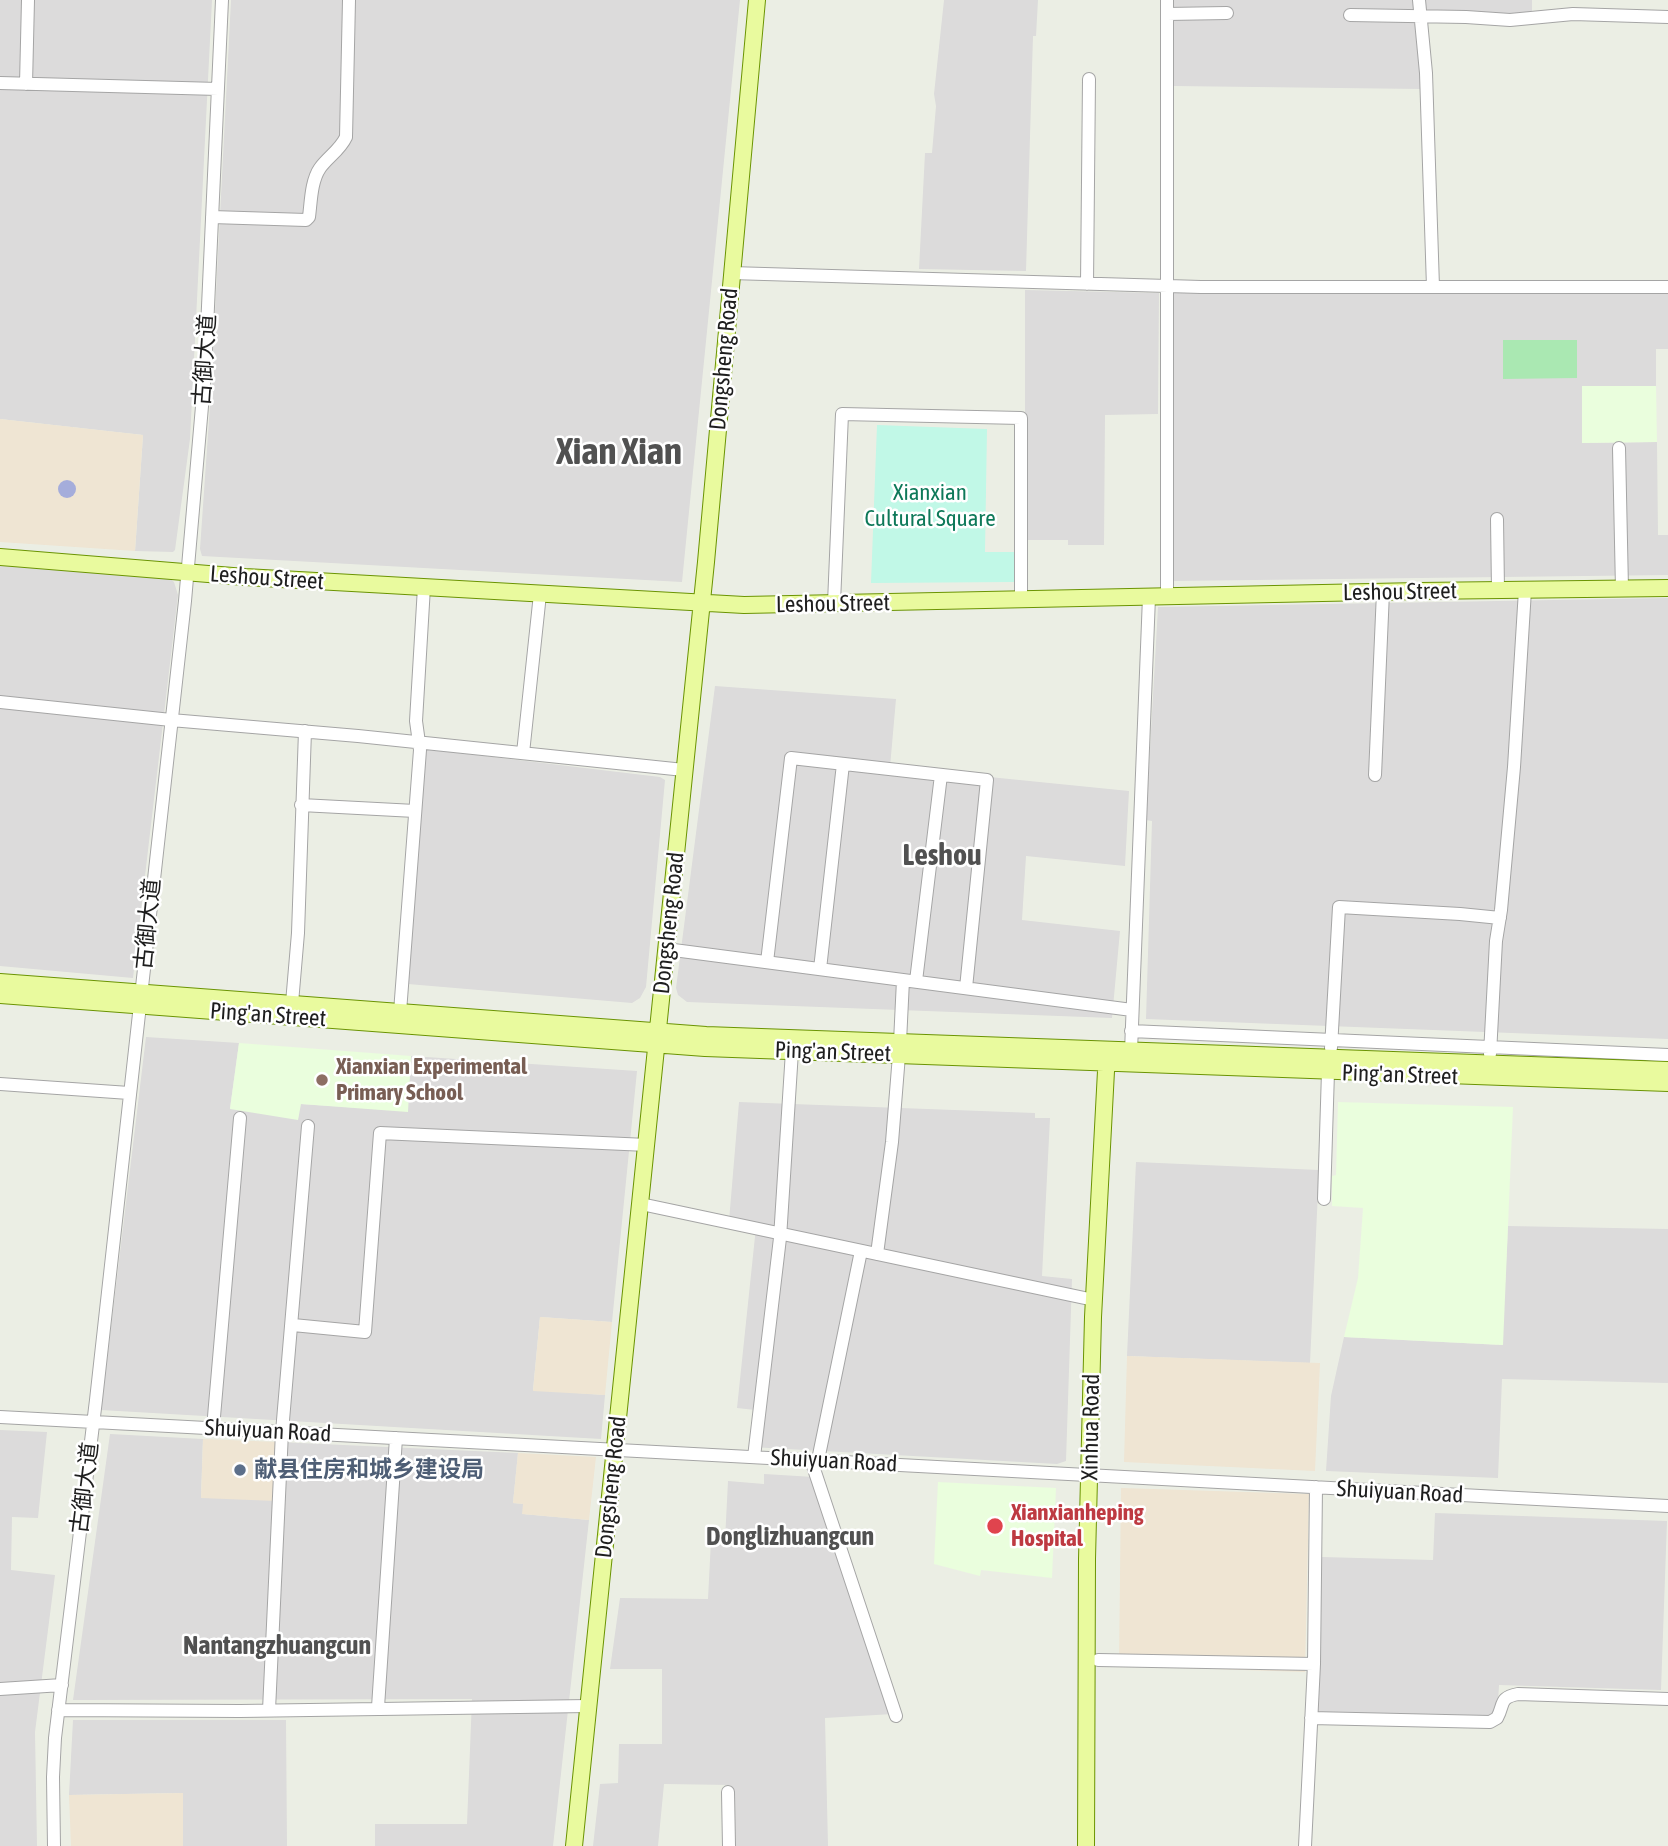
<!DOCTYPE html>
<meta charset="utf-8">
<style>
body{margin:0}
canvas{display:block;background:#ebeee4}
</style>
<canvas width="1668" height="1846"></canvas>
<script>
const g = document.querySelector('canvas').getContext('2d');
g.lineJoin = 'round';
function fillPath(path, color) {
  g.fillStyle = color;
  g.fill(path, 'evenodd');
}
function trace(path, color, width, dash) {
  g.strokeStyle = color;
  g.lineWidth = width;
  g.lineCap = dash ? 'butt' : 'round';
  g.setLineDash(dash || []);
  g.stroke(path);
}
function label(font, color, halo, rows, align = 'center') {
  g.font = font + ' "Asap Condensed","Noto Sans SC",sans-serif';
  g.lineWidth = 5;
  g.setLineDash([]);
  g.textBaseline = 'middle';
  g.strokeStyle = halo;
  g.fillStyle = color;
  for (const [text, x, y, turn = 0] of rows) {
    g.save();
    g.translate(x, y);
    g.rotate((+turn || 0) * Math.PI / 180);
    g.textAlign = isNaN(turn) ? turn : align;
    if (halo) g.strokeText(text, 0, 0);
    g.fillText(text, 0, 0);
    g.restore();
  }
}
fillPath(new Path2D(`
 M 0,0 L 212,0 L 190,439 L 175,550 L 173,552 L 135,551 L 143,435 L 0,419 Z
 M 231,0 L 740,0 L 682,582 L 202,556 L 200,549 L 211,391 Z
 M 944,0 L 1038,0 L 1036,36 L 1033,36 L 1026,271 L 919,269 L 925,153 L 932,153 L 936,106 L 934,94 Z
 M 1174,0 L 1532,0 L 1532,16 L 1417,11 L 1422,89 L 1173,86 Z
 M 1025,290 L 1159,293 L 1158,414 L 1105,415 L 1104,545 L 1068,545 L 1068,540 L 1025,540 Z
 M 1171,293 L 1668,294 L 1668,349 L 1656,349 L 1656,386 L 1582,387 L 1582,443 L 1657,442 L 1658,535 L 1668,535 L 1668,575 L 1171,581 Z
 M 0,565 L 168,577 L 174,582 L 178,595 L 133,978 L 0,966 Z
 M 1668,598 L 1668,1039 L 1146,1019 L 1152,821 L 1146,820 L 1158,607 Z
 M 715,686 L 896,699 L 890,767 L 1129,791 L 1125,866 L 1026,856 L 1022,920 L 1120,931 L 1112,1018 L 687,1002 L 678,995 L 676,988 Z
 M 426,749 L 660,777 L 665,780 L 646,987 L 640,998 L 632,1003 L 408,984 Z
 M 146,1037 L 239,1043 L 230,1108 L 298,1119 L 300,1104 L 407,1111 L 411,1056 L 637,1071 L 612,1322 L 540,1317 L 533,1390 L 605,1395 L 601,1439 L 101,1410 Z
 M 739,1102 L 1035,1113 L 1035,1118 L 1050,1118 L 1042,1276 L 1072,1279 L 1066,1461 L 1057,1464 L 751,1447 L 755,1410 L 737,1408 L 756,1227 L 729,1221 Z
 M 1136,1162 L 1319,1170 L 1310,1363 L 1127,1356 Z
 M 1508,1226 L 1668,1229 L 1668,1383 L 1502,1379 L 1498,1478 L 1326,1471 L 1331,1396 L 1344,1337 L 1502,1345 Z
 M 0,1430 L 47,1432 L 38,1518 L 12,1517 L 11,1570 L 55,1575 L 35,1732 L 37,1846 L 0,1846 Z
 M 110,1434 L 203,1439 L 201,1498 L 278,1442 L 518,1453 L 513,1503 L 523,1504 L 523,1514 L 589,1520 L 553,1846 L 375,1846 L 375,1824 L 467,1824 L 472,1699 L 73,1700 Z
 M 764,1474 L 814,1477 L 893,1714 L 825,1718 L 828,1846 L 732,1846 L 731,1785 L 664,1784 L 658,1846 L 593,1846 L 600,1784 L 618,1783 L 619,1744 L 662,1744 L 662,1669 L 610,1669 L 620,1598 L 708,1599 L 711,1540 L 725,1540 L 728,1481 L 764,1484 Z
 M 1435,1513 L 1667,1521 L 1661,1690 L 1499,1685 L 1497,1718 L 1317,1712 L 1322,1557 L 1433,1560 Z
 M 73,1720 L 286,1720 L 287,1846 L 183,1846 L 182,1793 L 69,1795 Z`), '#dcdbdb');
fillPath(new Path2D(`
 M 0,419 L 143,435 L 135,551 L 0,542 Z
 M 540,1317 L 612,1322 L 605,1395 L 533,1391 Z
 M 1127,1356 L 1320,1363 L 1315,1471 L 1124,1462 Z
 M 203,1439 L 278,1442 L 276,1501 L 201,1498 Z
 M 518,1453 L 596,1457 L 589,1520 L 522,1514 L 523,1504 L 513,1503 Z
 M 1121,1488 L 1309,1494 L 1305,1672 L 1119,1666 Z
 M 183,1793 L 183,1846 L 71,1846 L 69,1795 Z`), '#efe5d3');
fillPath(new Path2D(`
 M 1582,386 L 1656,386 L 1657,442 L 1582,443 Z
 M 239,1043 L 411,1056 L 408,1112 L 301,1104 L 298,1120 L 230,1109 Z
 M 1338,1102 L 1513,1107 L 1503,1345 L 1344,1337 L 1358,1278 L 1363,1208 L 1332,1206 L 1332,1176 L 1336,1175 Z
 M 938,1482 L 1056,1488 L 1052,1578 L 981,1570 L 980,1576 L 934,1564 Z`), '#eafedd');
fillPath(new Path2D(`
 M 1503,340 L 1577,340 L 1577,378 L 1503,379 Z`), '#aae8b2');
fillPath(new Path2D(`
 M 877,425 L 987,429 L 985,552 L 1014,552 L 1014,582 L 871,583 Z`), '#c1f8e7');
fillPath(new Path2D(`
 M58 489a9 9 0 1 1 18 0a9 9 0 1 1-18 0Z`), '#a5addb');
const minor = new Path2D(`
 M 1419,0 L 1426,73 L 1433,287
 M 1167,14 L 1227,13
 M 1350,15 L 1466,17 L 1510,20 L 1573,14 L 1668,17
 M 0,83 L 218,89
 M 26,84 L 28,0
 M 212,217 L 306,220 L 309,217 C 311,202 311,181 320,168 C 328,157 340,150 346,137 L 349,0
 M 731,273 L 1201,287 L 1668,287
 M 1087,284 L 1089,79
 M 1619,448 L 1622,589
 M 1497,519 L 1498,590
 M 1167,597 L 1167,0
 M 834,603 L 842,414 L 1021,418 L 1021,600
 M 0,702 L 171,720 L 358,736 L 684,770
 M 523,753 L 540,594
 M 1375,775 L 1383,592
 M 301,805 L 415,811
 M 666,949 L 1132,1010
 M 767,962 L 791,758 L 987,780 L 966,988
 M 820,969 L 843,764
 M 916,981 L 941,775
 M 292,1003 L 298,933 L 305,731
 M 400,1012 L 420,750 L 416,721 L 424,587
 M 1131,1031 L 1668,1055
 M 900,1042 L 903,980
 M 1331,1048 L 1339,907 L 1460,914 L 1500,918
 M 1131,1051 L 1149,597
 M 1490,1054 L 1496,941 L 1501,910 L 1514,767 L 1525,590
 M 0,1084 L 129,1093
 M 1324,1199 L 1328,1072
 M 641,1204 L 1094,1300
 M 877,1254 L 892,1142 L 899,1055
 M 293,1325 L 365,1332 L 380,1133 L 647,1145
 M 0,1417 L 1668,1506
 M 213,1428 L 240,1118
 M 754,1457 L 780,1238 L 792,1051
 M 811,1460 L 896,1716
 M 818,1460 L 861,1251
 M 1098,1660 L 1314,1664
 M 0,1689 L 62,1685
 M 378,1707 L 396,1438
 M 58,1710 L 240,1711 L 588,1706
 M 269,1710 L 282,1432 L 308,1126
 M 1311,1718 L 1490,1722 L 1497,1718 C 1505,1704 1498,1698 1518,1694 L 1668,1699
 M 728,1792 L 729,1846
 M 54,1846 L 53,1777 L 55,1738 L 96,1400 L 185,601 L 205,372 L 222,0
 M 1305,1846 L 1314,1664 L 1316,1487`);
const major = new Path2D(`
 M 0,557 L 245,577 L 744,605 L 1419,591 L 1668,588
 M 0,982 L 706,1035 L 1668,1070
 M 0,995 L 705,1048 L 1668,1083
 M 574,1846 L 706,562 L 757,0
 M 1086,1846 L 1087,1559 L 1093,1317 L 1107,1052`);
trace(minor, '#a5a5a5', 14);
trace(major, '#6b9403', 18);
trace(minor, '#fff', 12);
trace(major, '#e9fa9e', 16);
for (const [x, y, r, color] of [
 [322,1080,7,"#8d6e63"],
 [240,1470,7,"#5c6f8a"],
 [995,1526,9,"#e0444e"]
]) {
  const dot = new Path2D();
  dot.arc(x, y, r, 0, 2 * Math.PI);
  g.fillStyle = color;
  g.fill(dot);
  trace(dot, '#fff', 2.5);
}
label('23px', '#1e1e1e', '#fff', [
 ["Dongsheng Road",724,359,-85],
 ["古御大道",205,360,-86],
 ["Leshou Street",267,578,4],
 ["Leshou Street",1400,592,-1],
 ["Leshou Street",833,604,-1],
 ["Dongsheng Road",669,923,-84],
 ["古御大道",148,924,-84],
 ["Ping'an Street",268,1015,4],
 ["Ping'an Street",833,1052,2],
 ["Ping'an Street",1400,1075,2],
 ["Xinhua Road",1091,1427,-89],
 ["Shuiyuan Road",268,1431,3],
 ["Shuiyuan Road",834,1461,3],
 ["Dongsheng Road",611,1487,-84],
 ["古御大道",85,1488,-83],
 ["Shuiyuan Road",1400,1492,3]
]);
label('23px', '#0e7959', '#fff', [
 ["Xianxian",930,493],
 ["Cultural Square",930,519]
]);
label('bold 23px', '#785e54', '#fff', [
 ["Xianxian Experimental",336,1067],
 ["Primary School",336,1093]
], 'left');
label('bold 23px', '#4e5e75', '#fff', [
 ["献县住房和城乡建设局",254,1470]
], 'left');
label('bold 23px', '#be3a42', '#fff', [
 ["Xianxianheping",1011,1513],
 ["Hospital",1011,1539]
], 'left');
label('bold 26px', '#515151', '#fff', [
 ["Donglizhuangcun",790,1537],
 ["Nantangzhuangcun",277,1646]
]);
label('bold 30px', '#515151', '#fff', [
 ["Leshou",942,856]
]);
label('bold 37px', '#515151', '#fff', [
 ["Xian Xian",619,452]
]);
</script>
